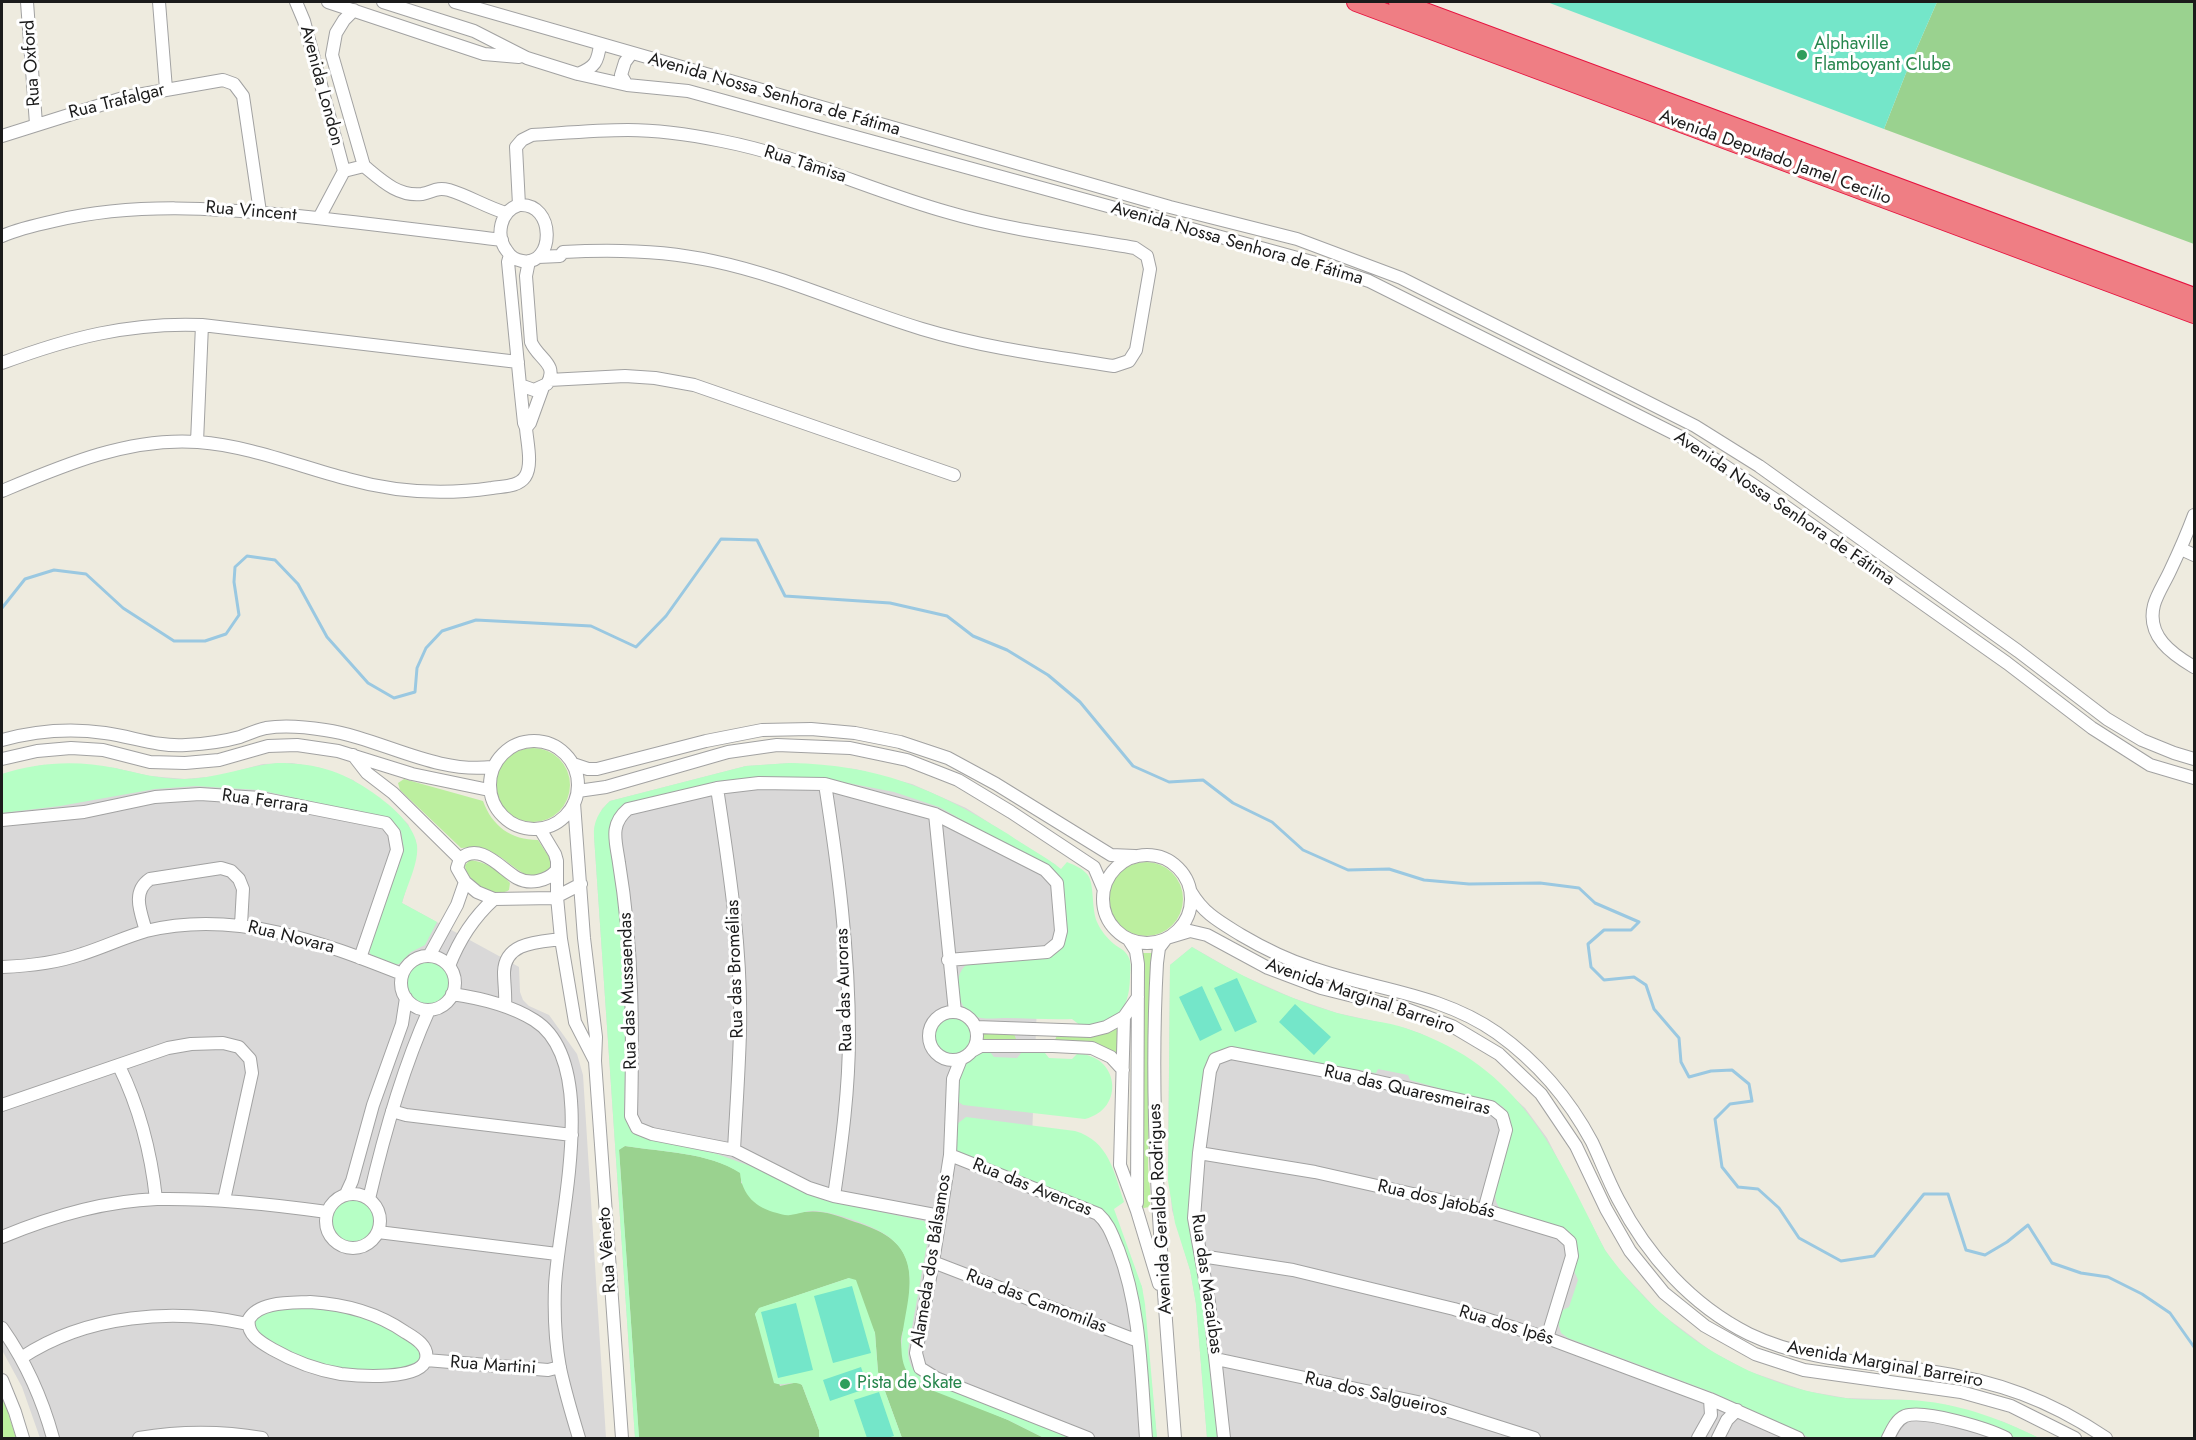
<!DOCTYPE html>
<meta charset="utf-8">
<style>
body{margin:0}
#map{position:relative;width:2196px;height:1440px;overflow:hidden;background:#eeebdf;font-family:Jost,sans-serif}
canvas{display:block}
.frame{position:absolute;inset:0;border:3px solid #1b1b1b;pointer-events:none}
</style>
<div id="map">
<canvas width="2196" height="1440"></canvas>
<div class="frame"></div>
</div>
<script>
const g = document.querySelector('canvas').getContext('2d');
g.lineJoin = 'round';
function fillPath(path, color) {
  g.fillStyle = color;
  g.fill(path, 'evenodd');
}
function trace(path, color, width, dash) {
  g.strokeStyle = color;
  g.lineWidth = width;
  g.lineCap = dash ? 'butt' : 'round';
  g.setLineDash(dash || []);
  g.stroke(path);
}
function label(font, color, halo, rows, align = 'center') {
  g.font = font + ' Jost,sans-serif';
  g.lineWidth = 6;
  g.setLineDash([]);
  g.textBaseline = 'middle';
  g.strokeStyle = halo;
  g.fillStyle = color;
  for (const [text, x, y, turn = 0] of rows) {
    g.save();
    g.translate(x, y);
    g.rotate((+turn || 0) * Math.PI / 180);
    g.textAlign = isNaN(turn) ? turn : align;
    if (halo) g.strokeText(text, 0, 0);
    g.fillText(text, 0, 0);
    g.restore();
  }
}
fillPath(new Path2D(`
 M 292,763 L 321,768 L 353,780 L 394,810 L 408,824 L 416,841 L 417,853 L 402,903 L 519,967 L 520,992 L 523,1000 L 529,1006 L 549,1015 L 577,1054 L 583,1075 L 606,1438 L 40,1438 L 22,1387 L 2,1350 L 2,774 L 42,765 L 78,764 L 115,768 L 150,776 L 185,779 L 218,776 L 263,764 Z
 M 790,763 L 855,769 L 912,784 L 966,808 L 1056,865 L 1082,931 L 1038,977 L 1032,1138 L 1090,1181 L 1142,1287 L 1157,1438 L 635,1438 L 594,836 L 595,825 L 602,809 L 610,801 L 746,766 Z
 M 1192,947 L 1241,975 L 1293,998 L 1337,1013 L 1405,1028 L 1422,1034 L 1455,1051 L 1485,1071 L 1525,1108 L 1547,1138 L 1605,1250 L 1617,1267 L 1660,1313 L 1711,1351 L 1748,1371 L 1806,1391 L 1846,1398 L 1908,1400 L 1947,1405 L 2004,1422 L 2039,1438 L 1207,1438 L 1196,1304 L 1190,1270 L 1172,1210 L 1168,1166 L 1170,965 Z`), '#d9d8d8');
fillPath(new Path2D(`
 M496 785a37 37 0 1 1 74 0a37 37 0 1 1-74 0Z
 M 404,779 L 483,801 C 492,826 511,840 538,840 L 551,860 L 551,870 L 535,879 C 504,867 503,846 461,848 L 400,790 L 398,783 Z
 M 470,860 C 486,862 499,870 510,883 L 509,890 C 495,900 465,881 465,865 Z
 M1109 899a37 37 0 1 1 74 0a37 37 0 1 1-74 0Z
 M 1140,953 L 1153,953 L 1151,961 L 1148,1167 L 1151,1201 L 1149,1207 L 1144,1208 L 1142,1207 L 1139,1194 Z
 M 1117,1028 L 1117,1058 L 1055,1040 L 1057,1035 L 1099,1035 Z
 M 984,1033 L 1014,1034 L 1016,1039 L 1015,1041 L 983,1041 L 981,1037 Z
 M 2,1400 L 5,1403 L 16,1438 L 2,1438 Z`), '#bcef9f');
fillPath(new Path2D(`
 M 1937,2 L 2194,2 L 2194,244 L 1884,129 L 1906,73 Z
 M 625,1146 C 662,1152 708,1152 741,1173 L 741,1183 L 788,1215 C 817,1208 827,1212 855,1222 C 910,1239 915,1262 907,1316 C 906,1325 900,1335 901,1343 C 902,1355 908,1368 911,1379 L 1008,1420 L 1044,1438 L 902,1438 L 878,1372 L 875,1333 L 849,1278 L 760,1308 L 755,1314 L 780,1386 L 798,1382 L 802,1385 L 819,1430 L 819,1438 L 639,1438 L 619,1149 Z`), '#9ad28f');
fillPath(new Path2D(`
 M 277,763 C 296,763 314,765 332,771 C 359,780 413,815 417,845 C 419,863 407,885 402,903 L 437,922 L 425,945 L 411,952 L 399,964 L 391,965 L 372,957 L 369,951 L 404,850 L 401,831 L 388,818 L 259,790 L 196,786 L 155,789 L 60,806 L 2,813 L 2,774 C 38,762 77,760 115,768 C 138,773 159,779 183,779 C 215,779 245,766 277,763 Z
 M 790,763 C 879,765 933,788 1008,834 C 1025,846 1045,856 1061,869 L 1067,862 C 1074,865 1082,868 1087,874 C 1095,883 1091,908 1097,922 C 1101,931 1107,938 1114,944 C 1119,948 1125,950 1128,956 C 1132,962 1130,971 1130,978 C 1129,1014 1114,1022 1081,1026 L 1072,1019 C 1050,1020 1028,1018 1007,1018 C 997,1018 983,1020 974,1016 C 956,1009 951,970 970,963 L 1047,958 L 1058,952 L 1065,938 L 1047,867 L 939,807 L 894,792 L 848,783 L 800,778 L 621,809 L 613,817 L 609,831 L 622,914 L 627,990 L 624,1113 C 626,1125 632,1133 644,1138 L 717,1154 L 753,1167 L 803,1192 L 823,1200 L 924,1221 L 928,1227 L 929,1232 L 908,1350 C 908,1362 912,1371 922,1378 L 1070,1438 L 1044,1438 L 1008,1420 L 921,1386 C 870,1353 942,1278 889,1237 C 873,1225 837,1213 817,1211 C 808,1210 799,1214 790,1215 C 786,1216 781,1214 777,1213 C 756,1208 742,1195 740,1173 C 708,1152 662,1152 625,1146 L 619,1150 L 639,1438 L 635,1438 L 594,836 C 593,822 599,811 610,801 L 746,766 Z
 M 1192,947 C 1238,975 1285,998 1337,1013 C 1360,1020 1386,1021 1408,1029 C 1521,1067 1556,1152 1605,1250 C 1663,1331 1746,1385 1845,1398 C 1867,1401 1888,1399 1909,1400 C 1955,1402 1999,1418 2039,1438 L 2015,1438 L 2005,1433 L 1922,1410 L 1883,1438 L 1810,1438 L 1714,1393 L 1568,1338 L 1561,1333 L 1558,1322 L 1561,1311 L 1569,1307 L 1578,1280 L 1574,1271 L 1577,1248 L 1502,1210 C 1477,1188 1532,1134 1502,1106 L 1410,1080 L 1408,1075 L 1378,1069 L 1376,1073 L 1236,1049 L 1207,1067 L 1189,1199 L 1189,1214 L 1207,1318 L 1217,1438 L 1207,1438 L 1196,1304 L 1190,1270 L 1175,1223 L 1168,1181 L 1170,965 Z
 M407 983a21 21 0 1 1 42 0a21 21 0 1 1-42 0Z
 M934 1036a19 19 0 1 1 38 0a19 19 0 1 1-38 0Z
 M 981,1052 L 990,1052 L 994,1057 L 1017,1058 L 1022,1052 L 1045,1053 L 1049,1058 L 1072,1059 L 1077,1054 C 1119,1054 1126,1109 1085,1119 L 963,1105 L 957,1101 L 957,1076 L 963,1066 Z
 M 966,1117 L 1075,1131 C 1109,1141 1114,1172 1124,1202 L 1114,1209 L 1142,1287 L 1145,1304 L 1157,1438 L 1150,1438 L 1115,1228 L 958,1152 L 955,1146 L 957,1124 Z
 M331 1221a22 22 0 1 1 44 0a22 22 0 1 1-44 0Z
 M 849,1278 L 856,1280 L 875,1333 L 878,1372 L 902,1438 L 819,1438 L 819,1430 L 802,1385 C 793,1380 784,1387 774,1383 L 755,1314 L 759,1308 Z
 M 310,1307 L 355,1314 L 394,1330 L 419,1349 L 421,1358 C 397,1383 329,1368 300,1357 C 284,1351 270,1341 256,1331 L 254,1320 C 267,1306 292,1308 310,1307 Z`), '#b6ffc5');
fillPath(new Path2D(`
 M 1547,2 L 1937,2 L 1906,73 L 1884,129 Z
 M 1237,978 L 1257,1022 L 1235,1032 L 1214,988 Z
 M 1202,986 L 1222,1030 L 1200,1041 L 1179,997 Z
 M 1295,1004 L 1331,1037 L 1314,1055 L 1279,1022 Z
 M 852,1286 L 871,1353 L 833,1363 L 814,1296 Z
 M 796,1303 L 813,1370 L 778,1378 L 761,1312 Z
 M 861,1367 L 868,1388 L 830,1401 L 823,1380 Z
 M 879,1392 L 894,1436 L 887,1438 L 867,1438 L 854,1400 Z`), '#74e6c9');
trace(new Path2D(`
 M 2,608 L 25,579 L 54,570 L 86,574 L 123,608 L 174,641 L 205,641 L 226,634 L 239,615 L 234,582 L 235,567 L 247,556 L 275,560 L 298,584 L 327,637 L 368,683 L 394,698 L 415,692 L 417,668 L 426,648 L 442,631 L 476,620 L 591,626 L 636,647 L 666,616 L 721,539 L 757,540 L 785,596 L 890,603 L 947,616 L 973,636 L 1007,650 L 1048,675 L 1080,702 L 1133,766 L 1169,782 L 1203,780 L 1233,803 L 1272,822 L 1303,850 L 1348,870 L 1389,869 L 1424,880 L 1469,884 L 1540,883 L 1579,888 L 1595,903 L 1639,922 L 1631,930 L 1604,930 L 1588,944 L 1591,967 L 1604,980 L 1634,977 L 1646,985 L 1654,1009 L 1679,1038 L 1681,1062 L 1689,1077 L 1711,1071 L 1732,1070 L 1749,1084 L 1752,1101 L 1730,1104 L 1715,1119 L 1722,1167 L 1738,1187 L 1758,1189 L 1779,1208 L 1799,1238 L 1841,1261 L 1874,1256 L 1924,1194 L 1948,1194 L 1966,1250 L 1985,1255 L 2007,1242 L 2028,1225 L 2052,1263 L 2081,1273 L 2108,1277 L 2142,1294 L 2170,1313 L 2194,1347`), '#9ac8e1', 3);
const minor = new Path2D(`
 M 27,2 L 36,124
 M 159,2 L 166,89
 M 296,2 L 304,21 L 344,171
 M 328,2 L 484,54 L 519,57
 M 383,2 L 474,31 L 527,58 L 578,74 L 627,85 L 688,91 L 1312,262 L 1369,281 L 1683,438 L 1779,502 L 2007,663 L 2092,728 L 2150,765 L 2194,778
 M 455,2 L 1170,207 L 1297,239 L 1401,278 L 1695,426 L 1759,466 L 2018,651 L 2107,719 L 2142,740 L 2174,753 L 2194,759
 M 354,10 L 344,20 L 336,33 L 332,55 L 364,166
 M 578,74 C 595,67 598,62 600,44
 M 627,85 L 621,75 L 625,62 L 631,54
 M 2,136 L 126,97 L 223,80 L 234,84 L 243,96 L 260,212
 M 519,205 L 516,147 L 522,140 L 532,135 C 564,133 596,130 628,130 C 659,130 692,135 722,141 C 800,156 872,191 947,212 C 1008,230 1072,237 1135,248 L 1147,256 L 1150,269 L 1136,350 L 1129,361 L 1114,366 C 1049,356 985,348 922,329 C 852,308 785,276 713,261 C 663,250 614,249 563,252 L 560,256 L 538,257
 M 519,205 C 556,202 555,267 522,261 C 516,260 510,256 507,251 C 495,236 500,211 519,205 Z
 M 319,218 L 344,171 L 364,166 C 381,180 398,197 422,194 C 433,192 436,187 449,190 C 469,196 486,207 506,213
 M 2,236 C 18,229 36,225 54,221 C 135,202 216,208 298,216 C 366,223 434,232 502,240
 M 510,255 L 508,262 L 520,385 L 534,390 L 547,384 C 559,364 538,359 531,342 L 526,276 L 529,261
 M 2,363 C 69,338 130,322 202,325 L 518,362
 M 549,380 L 625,376 L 655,378 L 694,385 L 954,475
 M 526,428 L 530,423 L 543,387
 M 197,442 L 202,325
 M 2,491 C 64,465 129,437 198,442 C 250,446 298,466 348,479 C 394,492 444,495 492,488 C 503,486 518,487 525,477 C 533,465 527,442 526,428 L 524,423 L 520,385
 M 2194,515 C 2187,534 2179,552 2170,571 C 2165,582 2157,594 2154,605 C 2146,636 2172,654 2194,667
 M 2181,549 L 2194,555
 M 2,740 C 35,731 70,728 105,733 C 134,737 157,747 186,745 C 204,744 222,742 240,737 C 248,734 257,730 266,728 C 285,725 306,727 325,730 C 381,738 434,774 492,767
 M490 785a44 44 0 1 1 88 0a44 44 0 1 1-88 0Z
 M 353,755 L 367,773 L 393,793 L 460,859
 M 2,759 L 37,751 L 71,748 L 103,750 L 150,762 L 185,763 L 219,760 L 268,746 L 297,745 L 338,751 L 412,774 L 489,790
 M 573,764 L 588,769 L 597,769 L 706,741 L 762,730 L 811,729 L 855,733 L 900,742 L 948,758 L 996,784 L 1111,855 L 1135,856
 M 825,784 C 838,867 849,951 849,1036 C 849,1089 842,1142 834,1196
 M 717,788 C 729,868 742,949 740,1031 C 739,1071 736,1111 734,1150
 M 578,791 L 606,787 L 728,752 L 777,745 L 850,748 L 907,760 L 958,780 L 1011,812 L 1094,867 L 1103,888
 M 574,803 L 584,938 L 596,1037 L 595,1061 L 622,1438
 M 935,814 L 955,1012
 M 2,820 L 84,812 L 155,797 L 200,794 L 260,798 L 386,823 L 394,833 L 397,850 L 360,958
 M 540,829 L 555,854 L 557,861 L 557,897 L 561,939 L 575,1022 L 594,1059
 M1103 899a44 44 0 1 1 88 0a44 44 0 1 1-88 0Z
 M 556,871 C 547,881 530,885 517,878 C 501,869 480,841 460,859 L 457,868 L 465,882 L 477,892 L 494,899 L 554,898 L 581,884
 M 1191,892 C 1204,914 1220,922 1241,935 C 1263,948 1288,960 1312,968 C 1375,990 1440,993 1497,1033 C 1536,1061 1569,1099 1592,1142 C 1601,1161 1608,1180 1618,1199 C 1647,1255 1691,1305 1749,1334 C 1805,1361 1868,1362 1929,1371 C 1997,1381 2050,1400 2106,1438
 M 146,931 C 141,913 131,892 150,879 L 221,868 L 231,871 L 239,879 L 243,889 L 241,925
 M 1170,937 L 1190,931 L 1207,935 L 1268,968 L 1321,988 L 1409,1010 L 1452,1026 L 1499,1054 L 1541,1094 L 1576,1146 L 1606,1209 L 1630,1251 L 1664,1293 L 1705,1326 L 1755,1354 L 1804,1370 L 1961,1392 L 2011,1406 L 2075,1438
 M 1129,940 L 1136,951 L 1138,964 L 1137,1203
 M 1165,940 L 1159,948 L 1157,963 C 1148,1121 1163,1281 1175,1438
 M 429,956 L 457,905 L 465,882
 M401 983a27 27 0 1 1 54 0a27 27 0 1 1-54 0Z
 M 449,966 C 459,940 473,918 494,899
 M 2,967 C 29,966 56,963 82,954 C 104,947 125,937 146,931 C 235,909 321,942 402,974
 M 452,994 C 480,998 510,1005 534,1020 C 602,1062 558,1221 555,1286 C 554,1313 555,1341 560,1368 C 565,1392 572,1415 579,1438
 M 1138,997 L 1124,1017 L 1120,1165 L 1137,1211 L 1159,1284
 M 505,1006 C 506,995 504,984 504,972 C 505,942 538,942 561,939
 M929 1036a24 24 0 1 1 48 0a24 24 0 1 1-48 0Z
 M 976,1027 L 1090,1031 L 1106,1027 L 1124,1017
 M 972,1051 L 981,1046 L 1053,1046 L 1092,1048 L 1111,1057 L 1123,1070
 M 961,1059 L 953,1079 L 950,1155 L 933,1262 L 916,1353 L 920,1368 L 936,1378 L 1088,1438
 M 119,1066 C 140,1109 151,1152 156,1199
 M 2,1105 L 168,1048 L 191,1044 L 223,1043 L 239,1047 L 250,1059 L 252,1073 L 224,1200
 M 392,1111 L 406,1115 L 572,1135
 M 1199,1153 L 1315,1172 L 1484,1210 L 1560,1233 L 1570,1242 L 1572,1256 L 1547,1338
 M 950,1155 L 1098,1214 C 1109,1224 1112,1235 1118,1249 C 1141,1309 1141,1375 1146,1438
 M326 1221a27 27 0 1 1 54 0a27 27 0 1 1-54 0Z
 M 346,1194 L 352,1181 L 373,1105 L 402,1024 L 406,998
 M 369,1199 C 384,1134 402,1070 429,1010
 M 940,1216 L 834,1196 L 809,1188 L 734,1150 L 652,1134 L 637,1128 L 631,1116 C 633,1031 633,947 619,863 C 616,841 609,825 628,809 L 717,788 L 759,783 L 825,784 L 935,814 L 1045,870 L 1057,883 L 1061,931 L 1058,943 L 1047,952 L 948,960
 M 378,1232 L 557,1254
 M 2,1237 C 50,1217 104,1201 157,1199 C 214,1198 271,1204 327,1212
 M 1201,1256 L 1293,1270 L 1454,1309 L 1547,1338 L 1710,1399 L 1798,1438
 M 933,1262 L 1138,1341
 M 310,1302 C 345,1304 376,1312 405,1332 C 415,1338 429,1346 426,1359 C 421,1381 358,1376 341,1374 C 316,1370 293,1361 272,1349 C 260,1342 246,1334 249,1319 C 259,1301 292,1303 310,1302 Z
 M 2,1328 C 26,1362 42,1398 53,1438
 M 21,1358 C 87,1314 173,1308 248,1324
 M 1216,1359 L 1427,1404 L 1534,1438
 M 426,1360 L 548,1370 L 560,1367
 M 2,1380 L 15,1412 L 23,1438
 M 139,1438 C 181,1431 221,1431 262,1438
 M 1224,1438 L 1209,1302 L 1194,1218 L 1199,1153 L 1210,1071 L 1215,1059 L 1231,1053 L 1358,1077 L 1491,1107 L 1502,1116 L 1506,1130 L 1484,1210
 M 1698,1438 L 1711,1415 L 1710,1399
 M 1718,1438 L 1727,1420 L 1737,1410
 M 1888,1438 C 1892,1430 1896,1420 1905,1416 C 1924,1409 1989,1429 2006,1438`);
const highway = new Path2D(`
 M 1356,2 L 2194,314
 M 1398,2 L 2194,297`);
trace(minor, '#a2a2a2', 14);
trace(highway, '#e6123f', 20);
trace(minor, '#fff', 12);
trace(highway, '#ef7e84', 18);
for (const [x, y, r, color] of [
 [1802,55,6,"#2e9e5b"],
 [845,1384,6,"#2e9e5b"]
]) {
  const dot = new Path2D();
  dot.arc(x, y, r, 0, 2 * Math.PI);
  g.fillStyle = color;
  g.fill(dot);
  trace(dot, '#fff', 2);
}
label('18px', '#27864d', '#fff', [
 ["Alphaville",1814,45],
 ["Flamboyant Clube",1814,66],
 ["Pista de Skate",857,1384]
], 'left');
label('18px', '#1b1b1b', '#fff', [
 ["Rua Oxford",32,63,-94],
 ["Avenida London",321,86,75],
 ["Avenida Nossa Senhora de Fátima",774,95,16],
 ["Rua Trafalgar",117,102,-14],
 ["Avenida Deputado Jamel Cecilio",1775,158,20],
 ["Rua Tâmisa",805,165,18],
 ["Rua Vincent",251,212,5],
 ["Avenida Nossa Senhora de Fátima",1237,244,16],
 ["Avenida Nossa Senhora de Fátima",1784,509,34],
 ["Rua Ferrara",265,802,8],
 ["Rua Novara",291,938,14],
 ["Rua das Bromélias",736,969,-92],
 ["Rua das Auroras",845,990,-92],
 ["Rua das Mussaendas",629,991,-92],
 ["Avenida Marginal Barreiro",1360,997,19],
 ["Rua das Quaresmeiras",1407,1091,13],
 ["Rua das Avencas",1032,1188,22],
 ["Rua dos Jatobás",1436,1200,13],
 ["Avenida Geraldo Rodrigues",1161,1209,-93],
 ["Rua Vêneto",608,1250,-94],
 ["Alameda dos Bálsamos",932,1261,-81],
 ["Rua das Macaúbas",1206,1284,82],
 ["Rua das Camomilas",1036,1302,21],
 ["Rua dos Ipês",1506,1326,17],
 ["Avenida Marginal Barreiro",1885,1365,10],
 ["Rua Martini",493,1366,4],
 ["Rua dos Salgueiros",1376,1395,13]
]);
</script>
